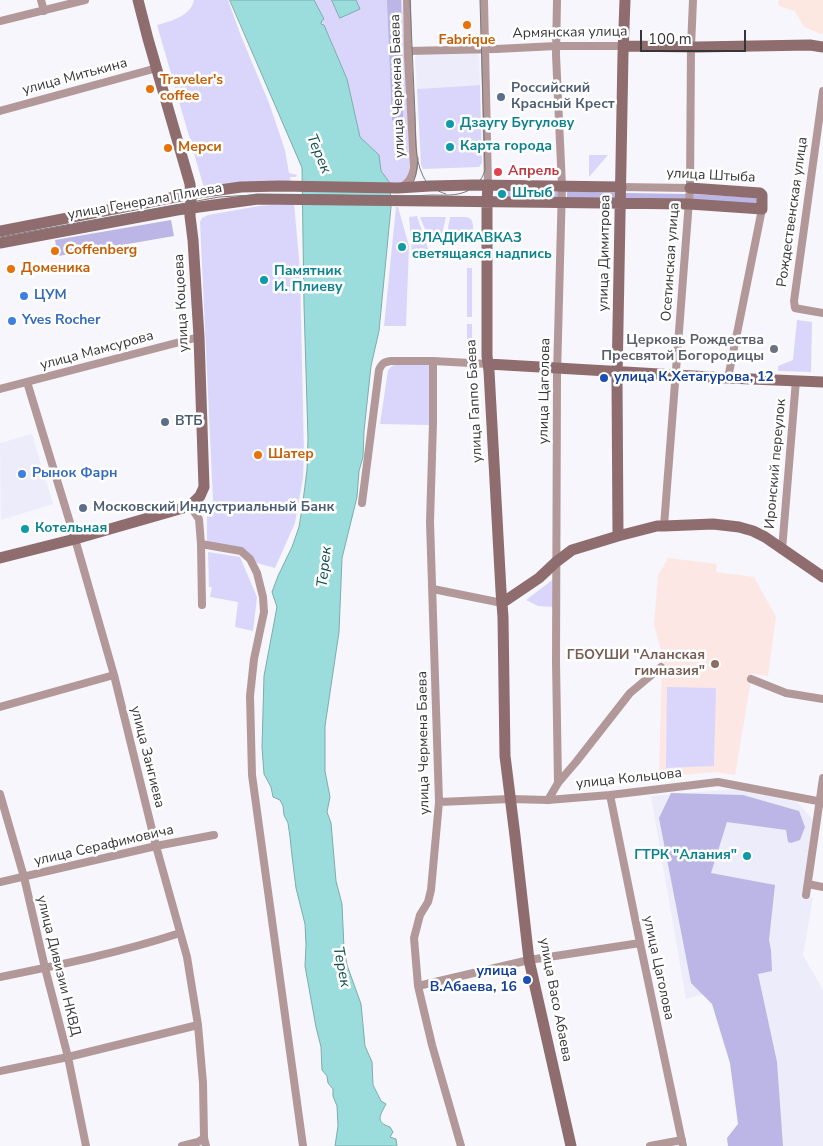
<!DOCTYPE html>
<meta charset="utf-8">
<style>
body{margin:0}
#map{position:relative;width:823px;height:1146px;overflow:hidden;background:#f6f6fc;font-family:"Nunito Sans",sans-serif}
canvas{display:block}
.scale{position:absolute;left:640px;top:30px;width:106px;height:22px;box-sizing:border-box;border:2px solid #363638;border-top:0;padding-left:6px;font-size:15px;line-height:18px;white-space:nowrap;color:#363638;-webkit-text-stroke:4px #fff;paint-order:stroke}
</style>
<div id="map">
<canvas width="823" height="1146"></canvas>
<div class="scale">100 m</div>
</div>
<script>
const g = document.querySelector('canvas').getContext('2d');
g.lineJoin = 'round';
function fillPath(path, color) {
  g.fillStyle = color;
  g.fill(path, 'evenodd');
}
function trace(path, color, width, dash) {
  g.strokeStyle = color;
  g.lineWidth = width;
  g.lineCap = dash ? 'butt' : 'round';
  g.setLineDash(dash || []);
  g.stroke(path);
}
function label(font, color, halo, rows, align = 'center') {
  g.font = font + ' "Nunito Sans",sans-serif';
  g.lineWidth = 5;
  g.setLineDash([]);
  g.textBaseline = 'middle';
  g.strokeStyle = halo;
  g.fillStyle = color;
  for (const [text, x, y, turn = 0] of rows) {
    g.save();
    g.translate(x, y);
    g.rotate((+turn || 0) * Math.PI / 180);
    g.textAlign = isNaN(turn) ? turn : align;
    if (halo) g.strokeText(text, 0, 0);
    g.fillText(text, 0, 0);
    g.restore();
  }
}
fillPath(new Path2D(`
 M 474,52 L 479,55 L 480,85 L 417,89 L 415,57 L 418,53 Z
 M 32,434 L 53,504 L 1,520 L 0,443 Z
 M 737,789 L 797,802 L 815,822 L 807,878 L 803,893 L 813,898 L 803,955 L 823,990 L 823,1146 L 758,1146 L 717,990 L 686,999 L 651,796 Z`), '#edecfa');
fillPath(new Path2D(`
 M 668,558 L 717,564 L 716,572 L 754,577 L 776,617 L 768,676 L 752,674 L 735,775 L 715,772 L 659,777 L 662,654 L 654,624 L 658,576 Z`), '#fde7e5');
fillPath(new Path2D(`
 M 778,0 L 823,0 L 823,33 L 821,34 L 804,27 L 795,11 L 779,6 Z`), '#fce8e1');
fillPath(new Path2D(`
 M 194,0 L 228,0 L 241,36 L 269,103 L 285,150 L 289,173 L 297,175 L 296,177 L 290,177 L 291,183 L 204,188 L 157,25 C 171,21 191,16 194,0 Z
 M 314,0 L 402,0 L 410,163 L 409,173 L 404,183 L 390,183 L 381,171 L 379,155 L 360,137 L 347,79 L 324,25 L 321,22 L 324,19 Z
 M 480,85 L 482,163 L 479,167 L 423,169 L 421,164 L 417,89 Z
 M 589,155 L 608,155 L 589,177 Z
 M 294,203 L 300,270 L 304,454 L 303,478 L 295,523 L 275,568 L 257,563 L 238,547 L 207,542 L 207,511 L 213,500 L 200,222 L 202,218 L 208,215 L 259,206 Z
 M 396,207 L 398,207 L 409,246 L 406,326 L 384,326 Z
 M 417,216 L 429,252 L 412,253 L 409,217 Z
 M 420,217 L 446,217 L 442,234 L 427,234 Z
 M 450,217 C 472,217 474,214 473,238 L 468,241 L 464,233 L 447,234 Z
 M 467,268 L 472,268 L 472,317 L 467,317 Z
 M 797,320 L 812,322 L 811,372 L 778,371 L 778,366 L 793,360 Z
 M 467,324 L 472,324 L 472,357 L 467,357 Z
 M 398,364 L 430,364 L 430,425 L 380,424 L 388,370 L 392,366 Z
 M 208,552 L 240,557 L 257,597 L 253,631 L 235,627 L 238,602 L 210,597 L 212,587 L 209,587 Z
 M 557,575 L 554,607 L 538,606 L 526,600 L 551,581 Z
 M 667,687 L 716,688 L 714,766 L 666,768 Z`), '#dad6fb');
fillPath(new Path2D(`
 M 387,0 L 401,0 L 403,120 L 392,120 Z
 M 501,190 L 560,192 L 560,198 L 501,197 Z
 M 567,191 L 619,193 L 619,200 L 567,199 Z
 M 625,193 L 687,194 L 687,200 L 625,199 Z
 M 692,194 L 761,198 L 760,204 L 691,200 Z
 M 171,220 L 174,236 L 58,256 L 55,240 Z
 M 671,793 L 743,795 L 799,811 L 805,827 L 800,840 L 791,843 L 788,842 L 786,830 L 727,822 L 711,873 L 775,885 L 769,940 L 771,950 L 772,971 L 758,974 L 777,1062 L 783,1146 L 728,1146 L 727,1138 L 738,1124 L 730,1063 L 712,1004 L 691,983 L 659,818 Z`), '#bbb6e5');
const water = new Path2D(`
 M 230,0 L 314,0 L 324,19 L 322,20 L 321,24 L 324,25 L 347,79 L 360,137 L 379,155 L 381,171 L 390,183 L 391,207 L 379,331 L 371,366 L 364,431 L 363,457 L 359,471 L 357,497 L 342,558 L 339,632 L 325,726 L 325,771 L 330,797 L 327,812 L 331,823 L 336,881 L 342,904 L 344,948 L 347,965 L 361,1004 L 365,1046 L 372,1062 L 373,1085 L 381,1101 L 386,1104 C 381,1114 374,1122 390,1127 L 393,1132 L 390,1137 L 396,1139 L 397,1146 L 335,1146 L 338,1126 L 337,1106 L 333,1096 L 333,1089 L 328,1083 L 327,1076 L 322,1070 L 321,1047 L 316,1027 L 305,966 L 306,945 L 305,924 L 296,888 L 292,856 L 290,837 L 288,823 L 284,815 L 283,806 L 280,800 L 273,797 L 271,787 L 264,774 L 262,747 L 264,676 L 277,607 L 272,592 L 278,576 L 292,547 L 299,527 L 302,509 L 307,470 L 308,438 L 304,305 L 302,168 Z
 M 332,0 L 356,0 L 360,9 L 340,18 Z`);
fillPath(water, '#9bdddd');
trace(water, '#7dabac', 1);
trace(new Path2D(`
 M 41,0 L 44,11
 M 484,0 L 488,185
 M 557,0 L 556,55 L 562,186 L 557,375 L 556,661 L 558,783
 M 0,21 L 85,0
 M 408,51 L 496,49 L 556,46 L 623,46
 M 823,91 L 794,301 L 795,308 L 800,309 L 823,313
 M 0,111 L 157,68
 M 402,187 C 410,182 413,176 414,167 L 408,56 L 407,0
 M 621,187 L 690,188
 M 433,361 L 433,423 L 430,522 L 439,802 L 431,890 L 428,902 L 420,915 L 414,938 L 418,986 L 432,1045 L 461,1146
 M 728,378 L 762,209
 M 27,382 L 75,539 L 114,675 L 156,846 L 187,957 L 198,1025 L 203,1083 L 204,1138 L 206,1146
 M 0,389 L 199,337
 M 362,503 L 379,370 C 382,363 384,362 391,361 L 433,361 L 488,364
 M 190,506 L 199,519 L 201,544 L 202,605
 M 664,526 L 690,188 L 691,47 L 693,0
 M 201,544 L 241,551 L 250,559 L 257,573 L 263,597 L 264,612 L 254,659 L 250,696 L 252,775 L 303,1146
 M 782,550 L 796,380
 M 433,589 L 502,603
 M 751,679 L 786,693 L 823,699
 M 0,707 L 114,675
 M 0,794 L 24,877 L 45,968 L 68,1057 L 86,1146
 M 610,795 L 640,943 L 683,1146
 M 548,800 L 558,783 L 576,762 L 630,693 L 661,667
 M 439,802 L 510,799 L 548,800 L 610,795 L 718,782 L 823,802
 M 0,882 L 156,846 L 214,835
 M 808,884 L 823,887
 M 806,895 L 823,778
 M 0,977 C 60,965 122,952 180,933
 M 418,986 L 529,960 L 640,943
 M 0,1071 L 68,1057 L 198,1025
 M 182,1146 L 198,1142 L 204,1138
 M 650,1146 L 682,1140`), '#b29899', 8);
trace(new Path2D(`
 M 623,46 L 697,47 L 810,45 L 823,47
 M 488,185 L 487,202 L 487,356 L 489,371 L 501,591 L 503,617 L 505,756 L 515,836 L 529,960 L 571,1146
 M 0,231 L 191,194 L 241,187 L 279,186 L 398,188 L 430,186 L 475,185 L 621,187
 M 0,243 L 177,210 L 258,199 L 689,204 L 762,209 L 762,195 L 760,193 L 690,188
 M 488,364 L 728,378 L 823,382
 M 618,536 L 617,379 L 623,54 L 625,0
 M 0,558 L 75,539 L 190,506 L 200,496 L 204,487 L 199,337 L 193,240 L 190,216 L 191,199 L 190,184 L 148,39 L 138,0
 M 502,603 L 539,578 L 556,562 L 572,550 L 618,536 L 657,526 L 664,526 L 713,524 L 739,527 L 753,531 L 765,537 L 823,577`), '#8f6c6d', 11);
trace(new Path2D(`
 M 410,0 C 412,38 413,77 415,115 C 416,135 414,158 423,176 C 427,185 436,191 446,194
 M 395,192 C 416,192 416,175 418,158
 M 0,237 L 219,197 C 272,193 325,195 378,196 C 396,196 414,196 432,195 C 442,195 452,196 462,193 C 473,190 482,181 485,170 L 480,0`), '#78787b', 1);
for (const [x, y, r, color] of [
 [467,25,5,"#e8710a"],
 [150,89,5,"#e8710a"],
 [501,97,5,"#5c6f8a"],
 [450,124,5,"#0f9aa8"],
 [450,147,5,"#0f9aa8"],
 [168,148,5,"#e8710a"],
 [498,172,5,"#e0444e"],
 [502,194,5,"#0f9aa8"],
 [402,247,5,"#0f9aa8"],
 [55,251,5,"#e8710a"],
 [11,269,5,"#e8710a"],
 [264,280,5,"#0f9aa8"],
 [24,296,5,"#3f7fe0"],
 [12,321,5,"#3f7fe0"],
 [774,349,5,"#6b7280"],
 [604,378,5,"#1a4fb4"],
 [165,422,5,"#5c6f8a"],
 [258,455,5,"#e8710a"],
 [22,474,5,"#3f7fe0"],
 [83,508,5,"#5c6f8a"],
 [25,529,5,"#0f9aa8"],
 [715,664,5,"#8d6e63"],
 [747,856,5,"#0f9aa8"],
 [527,980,5,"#1a4fb4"]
]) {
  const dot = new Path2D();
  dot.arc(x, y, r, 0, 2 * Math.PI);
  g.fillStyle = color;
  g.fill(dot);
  trace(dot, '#fff', 2);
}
label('14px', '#363638', '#fff', [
 ["Армянская улица",570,33,-1],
 ["улица Митькина",75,77,-15],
 ["улица Чермена Баева",398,86,-92],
 ["улица Штыба",711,176,3],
 ["улица Генерала Плиева",145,202,-10],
 ["Рождественская улица",793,212,-82],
 ["улица Димитрова",605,253,-89],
 ["Осетинская улица",671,262,-86],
 ["улица Коцоева",182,303,-93],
 ["улица Мамсурова",97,351,-15],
 ["улица Цаголова",545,391,-89],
 ["улица Гаппо Баева",475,401,-93],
 ["Иронский переулок",776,464,-85],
 ["улица Чермена Баева",424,743,-91],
 ["улица Зангиева",147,757,76],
 ["улица Кольцова",629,779,-6],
 ["улица Серафимовича",104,846,-13],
 ["улица Дивизии НКВД",58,966,76],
 ["улица Цаголова",658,968,78],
 ["улица Васо Абаева",555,1000,79]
]);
label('bold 14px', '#c56008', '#fff', [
 ["Fabrique",467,41,"center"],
 ["Traveler's",160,81],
 ["coffee",160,97],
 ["Мерси",178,148],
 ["Coffenberg",65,251],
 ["Доменика",21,269],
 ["Шатер",268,455]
], 'left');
label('bold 14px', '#4e5e75', '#fff', [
 ["Российский",511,89],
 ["Красный Крест",511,105],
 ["ВТБ",175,422],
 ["Московский Индустриальный Банк",93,508]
], 'left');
label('bold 14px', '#0d838f', '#fff', [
 ["Дзаугу Бугулову",460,124],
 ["Карта города",460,147],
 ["Штыб",512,194],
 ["ВЛАДИКАВКАЗ",412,239],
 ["светящаяся надпись",412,255],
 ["Памятник",274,272],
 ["И. Плиеву",274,288],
 ["Котельная",35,529],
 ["ГТРК \"Алания\"",737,856,"right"]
], 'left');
label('bold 14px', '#be3a42', '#fff', [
 ["Апрель",508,172]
], 'left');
label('bold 14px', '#366cbe', '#fff', [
 ["ЦУМ",34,296],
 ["Yves Rocher",22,321],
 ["Рынок Фарн",32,474]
], 'left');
label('bold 14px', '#5b616d', '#fff', [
 ["Церковь Рождества",764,341],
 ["Пресвятой Богородицы",764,357]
], 'right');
label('bold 14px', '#164399', '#fff', [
 ["улица К.Хетагурова, 12",614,378],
 ["улица",517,972,"right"],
 ["В.Абаева, 16",517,988,"right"]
], 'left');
label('bold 14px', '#785e54', '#fff', [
 ["ГБОУШИ \"Аланская",705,656],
 ["гимназия\"",705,672]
], 'right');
label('italic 15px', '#134e4e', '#fff', [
 ["Терек",318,154,67],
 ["Терек",325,567,-84],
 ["Терек",341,967,79]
]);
</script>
